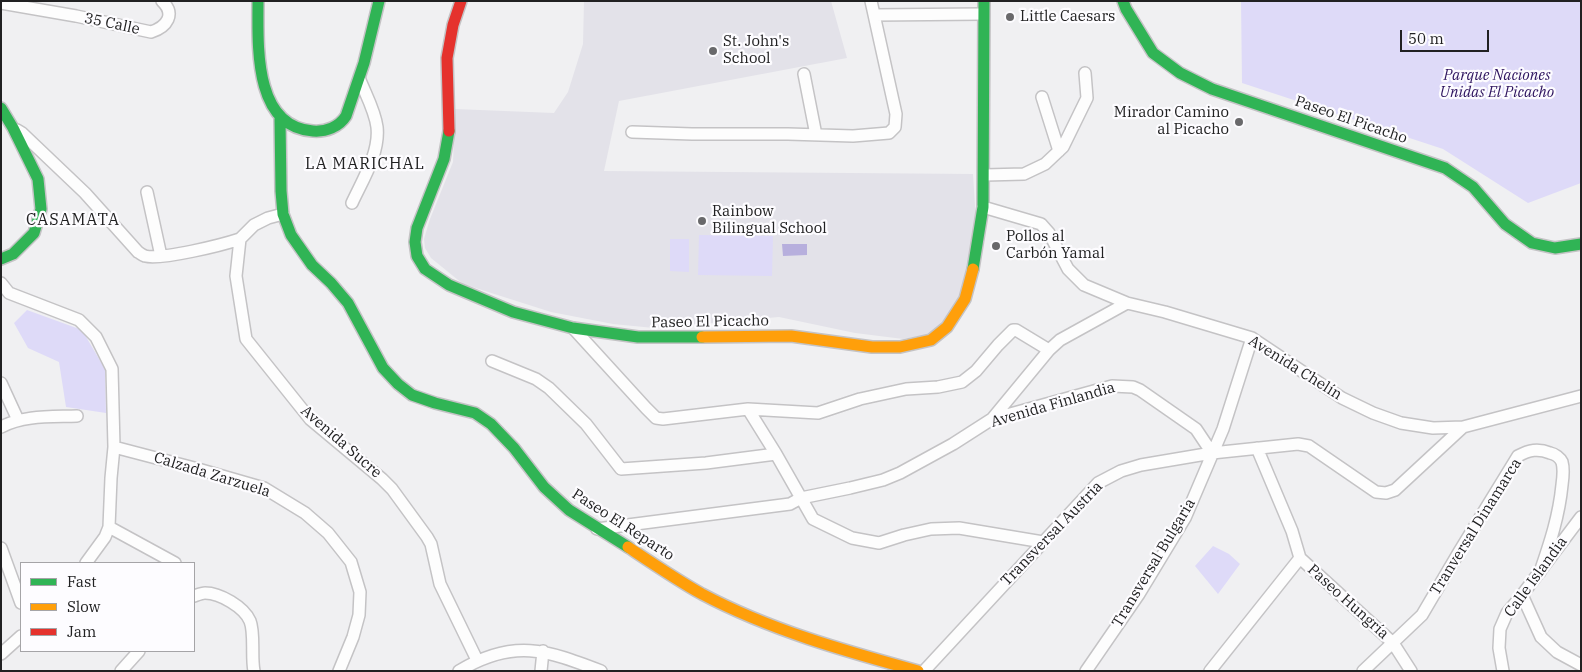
<!DOCTYPE html>
<meta charset="utf-8">
<style>
body{margin:0}
#map{position:relative;width:1582px;height:672px;overflow:hidden;background:#f0f0f2;font-family:"IBM Plex Serif",serif}
canvas{display:block}
.frame{position:absolute;inset:0;border:2px solid #212122;pointer-events:none}
.legend{position:absolute;left:20px;top:562px;width:175px;height:90px;box-sizing:border-box;background:#fdfcff;border:1px solid #a5a4a7;margin:0;padding:6px 9px;list-style:none;font-size:15px;color:#212122}
.legend li{display:flex;align-items:center;gap:10px;height:25px}
.legend b{width:25px;border:1px solid #a5a4a7}
.scale{position:absolute;left:1400px;top:30px;width:89px;height:22px;box-sizing:border-box;border:2px solid #212122;border-top:0;padding-left:6px;font-size:15px;line-height:18px;white-space:nowrap;color:#212122;-webkit-text-stroke:4px #fdfcff;paint-order:stroke}
</style>
<div id="map">
<canvas width="1582" height="672"></canvas>
<div class="frame"></div>
<ul class="legend">
<li><b style="height:6px;background:#30b455"></b>Fast</li>
<li><b style="height:6px;background:#ff9f0a"></b>Slow</li>
<li><b style="height:6px;background:#e5322d"></b>Jam</li>
</ul>
<div class="scale">50 m</div>
</div>
<script>
const g = document.querySelector('canvas').getContext('2d');
g.lineJoin = 'round';
function fillPath(path, color) {
  g.fillStyle = color;
  g.fill(path, 'evenodd');
}
function trace(path, color, width, dash) {
  g.strokeStyle = color;
  g.lineWidth = width;
  g.lineCap = dash ? 'butt' : 'round';
  g.setLineDash(dash || []);
  g.stroke(path);
}
function label(font, color, halo, rows, align = 'center') {
  g.font = font + ' "IBM Plex Serif",serif';
  g.lineWidth = 4.5;
  g.setLineDash([]);
  g.textBaseline = 'middle';
  g.strokeStyle = halo;
  g.fillStyle = color;
  for (const [text, x, y, turn = 0] of rows) {
    g.save();
    g.translate(x, y);
    g.rotate((+turn || 0) * Math.PI / 180);
    g.textAlign = isNaN(turn) ? turn : align;
    if (halo) g.strokeText(text, 0, 0);
    g.fillText(text, 0, 0);
    g.restore();
  }
}
fillPath(new Path2D(`
 M 584,1 L 831,1 L 847,58 L 619,101 L 604,171 L 973,174 L 976,222 L 964,286 L 955,307 L 932,334 L 903,339 L 855,333 L 779,317 L 654,328 L 613,324 L 551,312 L 463,284 L 431,258 L 425,248 L 424,239 L 430,219 L 453,162 L 455,109 L 554,113 L 568,92 L 583,44 Z`), '#e3e2e9');
fillPath(new Path2D(`
 M 1241,1 L 1581,1 L 1581,183 L 1528,203 L 1443,149 L 1242,83 Z
 M 699,235 L 773,236 L 772,276 L 698,275 Z
 M 670,239 L 689,239 L 689,272 L 670,271 Z
 M 27,310 L 82,330 L 105,369 L 106,413 L 66,407 L 59,362 L 28,348 L 14,323 Z
 M 1213,546 L 1229,554 L 1240,564 L 1218,594 L 1195,566 Z`), '#dedaf8');
fillPath(new Path2D(`
 M 782,244 L 807,244 L 807,255 L 783,256 Z`), '#b7afdd');
const street = new Path2D(`
 M 1,3 L 76,16 L 151,32 C 167,27 176,14 162,1
 M 874,15 L 983,14
 M 804,74 L 816,135
 M 1042,97 L 1059,151
 M 17,130 L 22,133 L 85,193 L 138,252 C 140,253 142,255 145,256 C 162,260 222,245 240,239
 M 632,132 L 692,134 L 788,134 L 853,136 L 889,133 L 895,127 L 896,114 L 871,1
 M 985,175 L 1024,174 L 1045,164 L 1063,147 L 1087,98 L 1085,73
 M 147,192 L 161,256
 M 352,203 C 362,181 380,153 377,127 C 375,111 366,95 360,80
 M 983,207 L 1041,224 L 1049,233 L 1068,269 L 1084,285 L 1127,303 L 1165,312 L 1252,338 L 1342,398 L 1373,413 L 1401,423 L 1433,428 L 1463,427 L 1581,396
 M 283,214 L 268,218 L 254,225 L 240,239 L 236,276 L 246,339 L 310,419 L 382,479 L 392,489 L 427,537 L 431,544 L 440,584 L 477,660
 M 1,283 L 9,293 L 79,320 L 96,337 L 112,369 L 114,447 L 111,478 L 109,527 L 105,537 L 86,563
 M 573,328 L 646,408 L 656,418 L 663,419 L 748,409 L 818,413 L 860,399 L 906,389 L 938,387 L 962,382 L 976,371 L 998,345 L 1013,330 L 1016,330 L 1049,350
 M 492,361 L 536,379 L 549,388 L 586,424 L 621,469 L 706,463 L 776,454
 M 1,383 L 18,420
 M 748,409 L 776,454 L 813,519 L 852,538 L 879,543 L 904,535 L 931,529 L 959,528 L 1043,542
 M 992,419 L 1049,350 L 1060,340 L 1127,303
 M 1,427 C 24,415 51,417 77,416
 M 114,447 L 198,469 L 264,488 L 305,513 L 328,533 L 351,562 L 360,592 L 359,615 L 353,637 L 339,671
 M 1257,448 L 1292,531 L 1300,558 L 1393,643 L 1411,671
 M 109,527 L 175,563
 M 597,529 L 790,504 L 801,498 L 850,488 L 883,480 L 900,473 L 953,444 L 992,419 L 1112,386 L 1133,387 L 1140,390 L 1196,429 L 1212,453
 M 1,548 L 21,603
 M 1522,595 L 1541,637 L 1557,652 L 1581,665
 M 194,596 C 197,595 202,593 205,593 C 220,593 244,607 250,621 C 255,633 251,657 254,671
 M 1,654 L 21,636
 M 121,671 L 139,651
 M 459,671 C 514,638 546,650 601,671
 M 541,671 L 543,651
 M 924,671 L 1098,483 L 1121,471 L 1141,465 L 1212,453 L 1298,444 L 1309,446 L 1376,492 L 1386,493 L 1395,490 L 1463,427
 M 1086,671 L 1139,594 L 1185,518 L 1223,429 L 1252,338
 M 1210,671 L 1300,558
 M 1363,671 L 1422,615 L 1459,552 L 1518,456 C 1529,450 1538,448 1550,453 C 1555,454 1560,458 1562,462 C 1564,469 1563,478 1562,485 C 1559,516 1550,543 1540,572
 M 1503,671 L 1499,648 L 1500,629 L 1507,613 L 1522,595 L 1581,517`);
const fast = new Path2D(`
 M 258,1 C 258,44 253,127 313,131 C 326,132 339,127 346,116 L 364,63 L 379,1
 M 1123,1 L 1126,9 L 1153,53 L 1180,73 L 1212,89 L 1445,168 L 1473,187 L 1505,224 L 1532,243 L 1555,248 L 1581,244
 M 1,108 L 13,128 L 38,179 L 41,209 L 34,233 L 13,254 L 1,259
 M 280,119 L 281,191 L 283,214 L 291,235 L 312,265 L 331,283 L 348,303 L 383,368 L 398,384 L 412,395 L 435,403 L 475,413 L 491,424 L 514,448 L 544,487 L 569,510 L 628,547
 M 449,131 L 444,159 L 417,228 L 415,242 L 417,256 L 425,269 L 449,285 L 513,312 L 573,328 L 638,337 L 702,337
 M 973,269 L 983,207 L 984,1`);
const slow = new Path2D(`
 M 702,337 L 791,336 L 872,347 L 900,347 L 931,340 L 947,327 L 965,299 L 973,269
 M 628,547 C 652,563 677,580 702,594 C 770,630 845,651 918,671`);
const jam = new Path2D(`
 M 449,131 L 447,58 L 453,25 L 461,1`);
trace(street, '#c4c3c5', 14);
trace(fast, '#c4c3c5', 14);
trace(slow, '#c4c3c5', 14);
trace(jam, '#c4c3c5', 14);
trace(street, '#fdfdfd', 11);
trace(fast, '#30b455', 11);
trace(slow, '#ff9f0a', 11);
trace(jam, '#e5322d', 11);
for (const [x, y, r, color] of [
 [1010,17,5,"#69696b"],
 [713,51,5,"#69696b"],
 [1239,122,5,"#69696b"],
 [702,221,5,"#69696b"],
 [996,246,5,"#69696b"]
]) {
  const dot = new Path2D();
  dot.arc(x, y, r, 0, 2 * Math.PI);
  g.fillStyle = color;
  g.fill(dot);
  trace(dot, '#fdfcff', 2);
}
label('15px', '#212122', '#fdfcff', [
 ["Little Caesars",1020,17],
 ["St. John's",723,42],
 ["School",723,59],
 ["Mirador Camino",1229,113,"right"],
 ["al Picacho",1229,130,"right"],
 ["Rainbow",712,212],
 ["Bilingual School",712,229],
 ["Pollos al",1006,237],
 ["Carbón Yamal",1006,254]
], 'left');
label('15px', '#212122', '#fdfcff', [
 ["35 Calle",112,24,12],
 ["Paseo El Picacho",1351,120,19],
 ["Paseo El Picacho",710,322,-1],
 ["Avenida Chelín",1295,368,32],
 ["Avenida Finlandia",1053,405,-16],
 ["Avenida Sucre",341,442,41],
 ["Calzada Zarzuela",212,475,17],
 ["Paseo El Reparto",623,525,33],
 ["Tranversal Dinamarca",1476,527,-58],
 ["Transversal Austria",1052,534,-46],
 ["Transversal Bulgaria",1154,563,-59],
 ["Calle Islandia",1536,577,-54],
 ["Paseo Hungría",1348,602,42]
]);
label('italic 15px', '#2e145f', '#fdfcff', [
 ["Parque Naciones",1497,76],
 ["Unidas El Picacho",1497,93]
]);
g.letterSpacing = '1px';
label('16px', '#212122', '#fdfcff', [
 ["LA MARICHAL",365,164],
 ["CASAMATA",73,220]
]);
g.letterSpacing = '0px';
</script>
